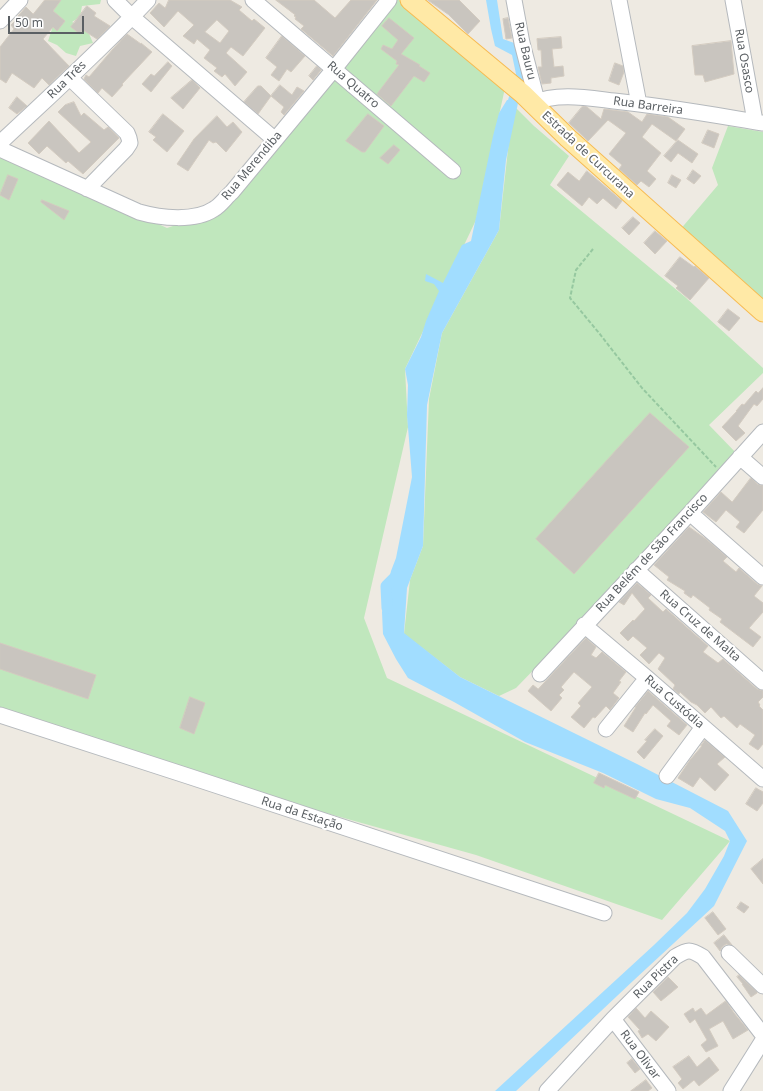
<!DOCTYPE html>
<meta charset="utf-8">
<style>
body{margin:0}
#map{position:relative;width:763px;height:1091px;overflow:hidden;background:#eeeae2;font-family:"Noto Sans",sans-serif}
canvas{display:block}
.scale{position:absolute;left:8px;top:16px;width:76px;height:18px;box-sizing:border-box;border:2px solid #5a5f63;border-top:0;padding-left:5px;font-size:12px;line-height:14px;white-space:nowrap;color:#5a5f63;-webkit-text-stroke:3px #fff;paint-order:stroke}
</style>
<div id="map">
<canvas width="763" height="1091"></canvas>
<div class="scale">50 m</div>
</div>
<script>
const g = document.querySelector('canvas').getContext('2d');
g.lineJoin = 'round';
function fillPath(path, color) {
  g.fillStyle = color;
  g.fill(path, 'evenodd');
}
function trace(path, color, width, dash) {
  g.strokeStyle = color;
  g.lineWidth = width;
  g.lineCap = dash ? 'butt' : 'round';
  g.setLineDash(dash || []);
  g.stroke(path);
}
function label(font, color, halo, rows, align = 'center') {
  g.font = font + ' "Noto Sans",sans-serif';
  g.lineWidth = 4;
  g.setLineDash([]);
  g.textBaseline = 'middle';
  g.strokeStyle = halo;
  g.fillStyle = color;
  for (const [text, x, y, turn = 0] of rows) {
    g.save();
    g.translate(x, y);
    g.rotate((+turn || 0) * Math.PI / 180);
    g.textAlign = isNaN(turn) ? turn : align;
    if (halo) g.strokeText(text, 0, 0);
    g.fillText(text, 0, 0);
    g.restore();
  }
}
fillPath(new Path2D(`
 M 58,0 L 101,0 L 100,4 L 82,6 L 80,17 L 72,22 L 87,29 L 93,43 L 80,46 L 76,56 L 66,53 L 57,45 L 48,41 L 52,29 L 49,22 Z
 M 389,0 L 399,0 L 505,88 L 476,220 L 405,369 L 408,427 L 364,618 L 387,678 L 730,841 L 662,920 L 476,855 L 158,766 L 0,710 L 0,152 L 167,228 L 218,211 Z
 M 513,105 L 534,126 L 569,156 L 550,185 L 684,296 L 763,368 L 763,373 L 709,425 L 740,457 L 516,688 L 499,696 L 460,677 L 404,634 L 410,580 L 423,546 L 429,399 L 442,333 L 499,230 Z
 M 728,126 L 763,132 L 763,303 L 679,231 L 718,185 L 712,168 Z`), '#c0e7bd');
fillPath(new Path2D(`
 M 486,0 L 497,0 L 503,39 L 517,44 L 526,78 L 518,103 L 506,160 L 499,230 L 442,333 L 427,405 L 423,546 L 407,588 L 404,633 L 460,677 L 637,764 L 728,811 L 747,841 L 714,906 L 634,980 L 516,1091 L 495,1091 L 654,945 L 687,913 L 705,889 L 724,856 L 730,841 L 725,831 L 690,808 L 656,799 L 603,773 L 525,742 L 454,702 L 408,678 L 396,659 L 383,634 L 382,612 L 391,571 L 396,558 L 412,477 L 407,415 L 408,385 L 405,369 L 421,337 L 426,321 L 439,291 L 434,284 L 425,281 L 426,274 L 443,283 L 462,245 L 471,241 L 493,136 L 499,113 L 507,100 L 508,100 L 516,74 L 512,55 L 495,46 L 491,29 Z`), '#a1ddff');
trace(new Path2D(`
 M 387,608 L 386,586 L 398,574`), '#a1ddff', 11);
const building = new Path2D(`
 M 45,0 L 61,0 L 53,11 L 65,21 L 57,31 L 53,27 L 43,39 L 69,66 L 49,85 L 42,78 L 34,88 L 12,73 L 6,83 L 0,79 L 0,47 L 14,29 L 11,25 L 19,17 L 18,16 L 26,7 L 33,14 Z
 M 169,0 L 230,0 L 242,7 L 239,10 L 252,21 L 254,19 L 265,28 L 243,56 L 231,47 L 226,53 L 247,72 L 235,86 L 225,74 L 222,77 L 214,71 L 217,68 L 204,58 L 210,50 L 197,39 L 194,44 L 183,36 L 194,25 L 178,11 L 164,27 L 150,13 L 159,3 L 165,8 ZM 217,20 L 229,31 L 220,43 L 205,32 Z
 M 276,0 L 314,0 L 335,18 L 351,0 L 377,0 L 333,56 L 301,29 L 304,26 L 295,19 L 296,17 L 294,16 L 295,15 Z
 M 428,0 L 459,0 L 480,21 L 468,34 L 449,15 Z
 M 87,6 L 96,13 L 94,16 L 110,26 L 97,39 L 83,30 L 80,34 L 71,27 Z
 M 389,18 L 414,38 L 401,54 L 420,65 L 419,66 L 430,73 L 424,82 L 414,76 L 391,106 L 377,94 L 399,65 L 396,64 L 397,61 L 381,49 L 383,45 L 392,49 L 398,40 L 382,26 Z
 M 508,18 L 512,38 L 506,39 L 503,19 Z
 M 127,34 L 141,44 L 141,43 L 152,52 L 122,84 L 123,85 L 112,97 L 102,88 L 98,93 L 84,79 L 86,75 L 89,77 L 113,49 Z
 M 282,36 L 305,56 L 291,72 L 287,69 L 279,81 L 271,75 L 277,67 L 266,58 Z
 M 561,37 L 562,48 L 552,49 L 554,67 L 563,66 L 564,76 L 551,78 L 551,83 L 542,84 L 538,67 L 542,67 L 541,50 L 538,50 L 537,39 Z
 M 731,41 L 734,74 L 705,82 L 703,75 L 695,75 L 692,46 Z
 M 168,62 L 172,66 L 151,92 L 142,84 L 151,74 L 154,76 Z
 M 615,63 L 623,66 L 624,72 L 619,85 L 609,81 Z
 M 317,66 L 321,70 L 313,80 L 309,76 Z
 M 192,80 L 200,88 L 183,109 L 171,98 Z
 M 280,85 L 292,95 L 297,87 L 304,91 L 284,115 L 281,112 L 284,107 L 271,96 Z
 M 258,86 L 261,86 L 271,96 L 258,114 L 244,102 Z
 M 17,97 L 27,106 L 17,114 L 9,108 Z
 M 74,102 L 81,116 L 84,113 L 104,130 L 108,127 L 119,138 L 83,174 L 68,161 L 66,163 L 47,146 L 39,154 L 28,143 L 49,121 L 79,153 L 91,142 L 58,112 L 65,105 Z
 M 583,106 L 587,107 L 601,119 L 604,109 L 628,112 L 642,122 L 647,114 L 668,117 L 685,129 L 676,141 L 652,124 L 642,137 L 661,153 L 647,171 L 656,179 L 649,187 L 641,181 L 637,185 L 619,169 L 622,165 L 609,154 L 626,133 L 608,120 L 588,141 L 569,123 Z
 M 163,114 L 184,131 L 167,152 L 153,140 L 156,137 L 149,132 Z
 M 368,114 L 384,126 L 365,152 L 362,152 L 346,141 Z
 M 217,116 L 227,127 L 233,122 L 242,132 L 226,152 L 216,142 L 213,143 L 209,140 L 188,171 L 177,164 L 194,139 Z
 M 708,130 L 719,134 L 714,148 L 702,143 Z
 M 678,140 L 698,154 L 692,163 L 678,153 L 671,162 L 664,156 Z
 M 394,145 L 400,150 L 388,164 L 380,158 Z
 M 693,170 L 701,176 L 694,184 L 687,179 Z
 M 587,171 L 622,201 L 616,209 L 603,198 L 597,204 L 589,197 L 582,206 L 557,185 L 568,172 L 579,181 Z
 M 8,175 L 18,179 L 9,200 L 0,195 Z
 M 672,175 L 681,180 L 676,188 L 668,183 Z
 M 42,200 L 69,211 L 64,220 L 41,202 Z
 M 633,217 L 640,223 L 629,235 L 622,228 Z
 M 655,231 L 667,241 L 655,254 L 644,243 Z
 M 680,257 L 694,267 L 695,266 L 709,278 L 690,300 L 676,288 L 678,286 L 665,276 Z
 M 728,309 L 740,318 L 729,331 L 718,322 Z
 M 763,388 L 763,399 L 757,406 L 754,404 L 738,426 L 745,433 L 736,441 L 722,427 L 737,411 L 736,411 L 742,404 L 744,405 L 756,391 L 758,393 Z
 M 650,413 L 689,447 L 574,574 L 536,539 Z
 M 751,478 L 757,484 L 763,486 L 763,510 L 744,533 L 736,527 L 740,522 L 726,510 L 716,522 L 703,512 L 721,492 L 732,502 Z
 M 689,527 L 706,539 L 727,557 L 723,561 L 736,572 L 739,568 L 757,584 L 762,586 L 754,596 L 763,603 L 763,612 L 749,628 L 761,637 L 753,647 L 720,622 L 722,619 L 709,610 L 710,608 L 693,595 L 691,598 L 684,593 L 685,591 L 667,580 L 669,577 L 654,565 Z
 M 637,583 L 651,595 L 648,598 L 663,612 L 666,609 L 708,646 L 703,652 L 718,663 L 723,659 L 757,689 L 763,691 L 763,697 L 758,702 L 760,705 L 759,706 L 763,710 L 763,744 L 758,750 L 749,744 L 755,735 L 740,724 L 737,728 L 724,716 L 721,718 L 711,707 L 705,713 L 697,705 L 691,702 L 680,692 L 679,694 L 673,689 L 675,685 L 658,669 L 665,658 L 659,653 L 649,664 L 640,655 L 647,648 L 633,636 L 628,641 L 620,633 L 633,620 L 634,621 L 645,609 L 632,593 L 624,605 L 619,602 Z
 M 586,638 L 596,647 L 591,655 L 596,658 L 602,652 L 626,672 L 619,681 L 621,682 L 613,693 L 619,698 L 610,710 L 606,706 L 595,718 L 593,717 L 584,728 L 571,717 L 581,706 L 578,703 L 592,687 L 574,672 L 561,687 L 564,690 L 559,695 L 562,698 L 551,711 L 528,691 L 533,685 L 538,689 Z
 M 0,643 L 96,675 L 88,699 L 0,669 Z
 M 648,691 L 687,725 L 679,735 L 667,726 L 671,721 L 653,705 L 646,714 L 645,713 L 633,732 L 624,726 L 636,707 L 635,707 Z
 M 190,697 L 205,703 L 194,734 L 180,728 Z
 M 655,729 L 663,736 L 644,759 L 637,752 L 647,741 L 645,740 Z
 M 705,740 L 725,757 L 717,764 L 729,775 L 715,791 L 700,777 L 693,787 L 678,778 L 690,760 L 702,746 L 701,746 Z
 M 599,773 L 639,792 L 635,799 L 605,785 L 604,788 L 594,783 Z
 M 756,788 L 763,792 L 763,803 L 757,811 L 746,804 Z
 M 763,859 L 763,884 L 751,869 Z
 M 741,902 L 749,907 L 744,913 L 737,908 Z
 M 713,912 L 726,929 L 718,935 L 705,918 Z
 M 724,935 L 732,945 L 726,944 L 722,947 L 720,951 L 714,943 Z
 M 739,975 L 757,992 L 757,993 L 751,997 L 742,984 L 743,984 L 737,977 Z
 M 668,977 L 678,987 L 661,1001 L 653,992 Z
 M 726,1001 L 734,1013 L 748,1030 L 733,1039 L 723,1021 L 709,1029 L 718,1046 L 706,1052 L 701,1045 L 707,1040 L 695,1019 L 690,1023 L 684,1014 L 693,1008 L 695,1012 L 701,1008 L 706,1015 Z
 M 636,1008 L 645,1018 L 651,1011 L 669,1027 L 656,1041 L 648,1034 L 642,1038 L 638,1031 L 640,1030 L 628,1017 Z
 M 689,1056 L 697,1067 L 709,1057 L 719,1070 L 699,1086 L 694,1080 L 683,1089 L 678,1083 L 682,1079 L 673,1067 Z
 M 632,1059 L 640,1069 L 635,1073 L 627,1063 Z
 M 646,1080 L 652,1088 L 648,1091 L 631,1091 Z`);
fillPath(building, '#c9c5bf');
trace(building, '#d3cbc0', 1);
const minor = new Path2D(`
 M 115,0 L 132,17 L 274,139
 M 253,0 L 453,171
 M 514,0 L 522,43 L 537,101
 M 619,0 L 639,104
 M 733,0 L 755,121
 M 0,21 L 20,0
 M 70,78 L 127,133 L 129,138 L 130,143 L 126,149 L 87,189
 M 533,103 C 557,92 589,98 614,101 C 664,106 714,115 763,123
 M 0,143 C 50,96 101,50 148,0
 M 0,149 L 139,212 C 160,218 195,222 214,209 C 221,205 226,197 232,192 L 334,69 L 389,0
 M 740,457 L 763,477
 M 690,513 L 763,577
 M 636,570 L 763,682
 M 584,625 L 647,678 L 763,779
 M 540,674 L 690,513 L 763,432
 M 0,715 L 191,777 L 604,913
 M 606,729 L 647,678
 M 667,776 L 703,727
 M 729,953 L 763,986
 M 613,1019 L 668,1091
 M 547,1091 L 613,1019 L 675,957 C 688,949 690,949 703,957 L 763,1035
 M 731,1091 L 763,1040`);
const major = new Path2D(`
 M 410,0 L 523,94 L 568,138 L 763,312`);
trace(minor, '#b5b9bd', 17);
trace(major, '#f7bb52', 21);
trace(new Path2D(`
 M 593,249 L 576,270 L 570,298 L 599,333 L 642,388 L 716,467`), '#96c8a0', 2, [4, 2]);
trace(minor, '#fff', 15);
trace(major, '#ffe9a6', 19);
label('12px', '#5a5f63', '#fff', [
 ["Rua Bauru",525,51,77],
 ["Rua Osasco",744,61,80],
 ["Rua Três",67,80,-44],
 ["Rua Quatro",353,85,41],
 ["Rua Barreira",648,106,8],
 ["Estrada de Curcurana",588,155,43],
 ["Rua Merendiba",252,166,-50],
 ["Rua Belém de São Francisco",652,553,-47],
 ["Rua Cruz de Malta",700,626,41],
 ["Rua Custódia",674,702,41],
 ["Rua da Estação",302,814,18],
 ["Rua Pistra",656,977,-44],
 ["Rua Olivar",640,1055,53]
]);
</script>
